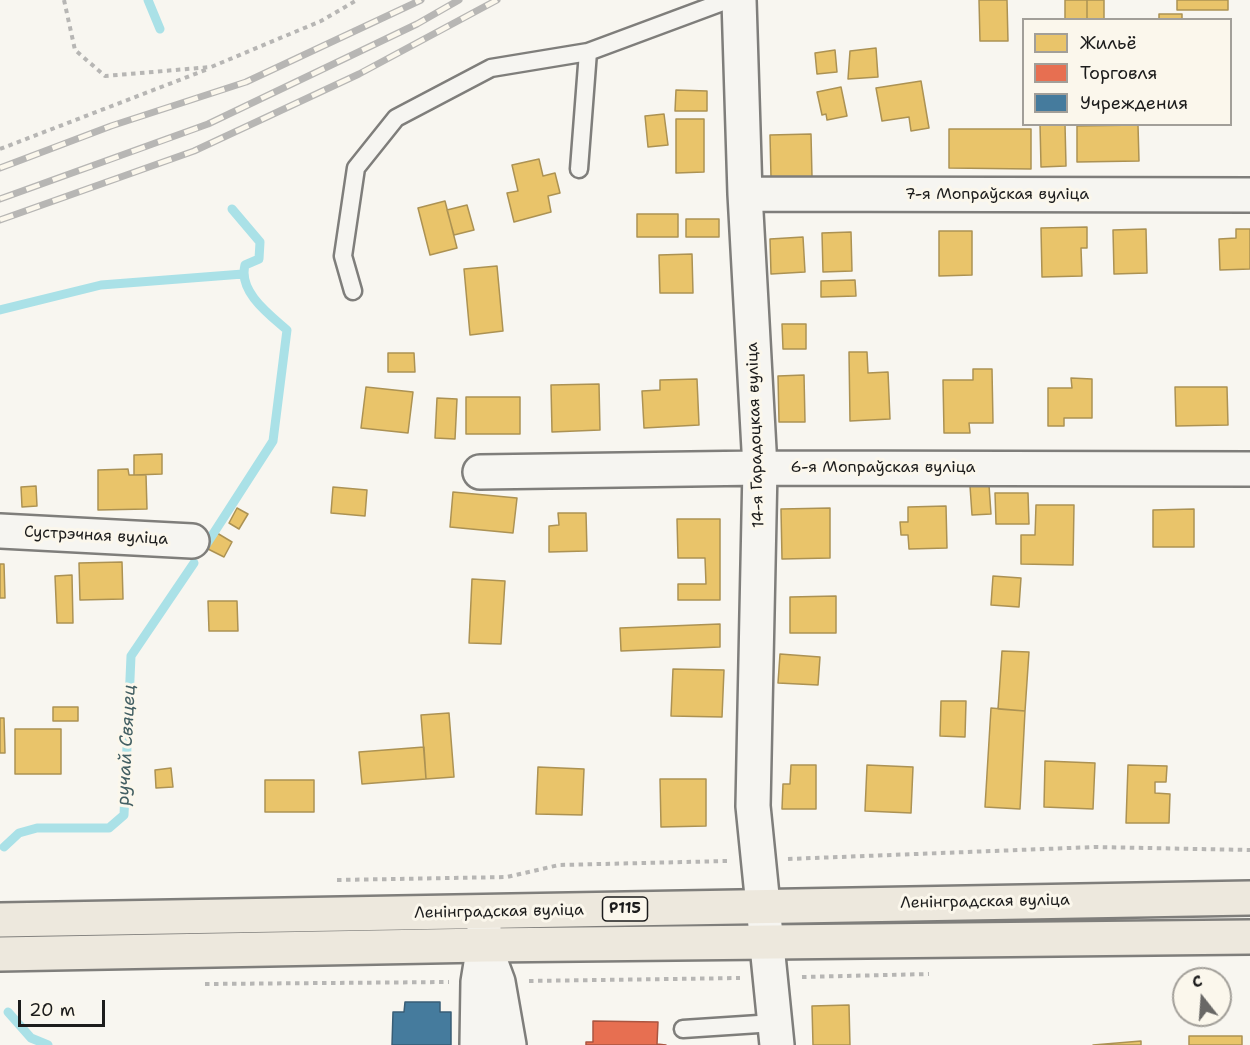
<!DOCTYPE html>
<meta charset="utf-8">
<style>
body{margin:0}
#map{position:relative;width:1250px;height:1045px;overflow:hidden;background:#f8f6f0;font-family:"Shantell Sans",sans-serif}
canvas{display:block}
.legend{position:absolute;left:1022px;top:18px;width:210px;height:108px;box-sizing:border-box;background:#fbf7ec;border:2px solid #a29f99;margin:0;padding:8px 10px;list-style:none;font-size:18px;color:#1c1c1c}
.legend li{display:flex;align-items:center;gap:12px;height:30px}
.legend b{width:30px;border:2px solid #a29f99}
.north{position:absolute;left:1172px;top:967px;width:60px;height:60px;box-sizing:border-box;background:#fbf7ec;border:2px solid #a29f99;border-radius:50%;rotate:343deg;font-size:16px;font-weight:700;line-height:24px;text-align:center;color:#1c1c1c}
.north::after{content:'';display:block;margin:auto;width:21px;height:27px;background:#696866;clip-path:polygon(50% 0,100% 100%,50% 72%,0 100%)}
.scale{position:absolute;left:18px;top:1000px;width:87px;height:27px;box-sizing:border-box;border:3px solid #1c1c1c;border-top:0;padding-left:8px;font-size:18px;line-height:21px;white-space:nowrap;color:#1c1c1c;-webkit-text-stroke:4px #fbf7ec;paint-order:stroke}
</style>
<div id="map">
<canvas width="1250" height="1045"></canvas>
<ul class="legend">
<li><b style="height:16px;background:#e9c46a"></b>Жильё</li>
<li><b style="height:16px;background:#e76f51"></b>Торговля</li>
<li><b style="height:16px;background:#457b9d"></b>Учреждения</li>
</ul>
<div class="north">С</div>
<div class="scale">20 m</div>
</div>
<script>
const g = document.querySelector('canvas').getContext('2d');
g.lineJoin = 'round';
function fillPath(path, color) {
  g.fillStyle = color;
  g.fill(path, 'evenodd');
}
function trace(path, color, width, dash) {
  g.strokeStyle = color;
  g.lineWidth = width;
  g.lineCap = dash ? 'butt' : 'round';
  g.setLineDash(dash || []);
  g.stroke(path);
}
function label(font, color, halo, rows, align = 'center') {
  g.font = font + ' "Shantell Sans",sans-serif';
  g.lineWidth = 6;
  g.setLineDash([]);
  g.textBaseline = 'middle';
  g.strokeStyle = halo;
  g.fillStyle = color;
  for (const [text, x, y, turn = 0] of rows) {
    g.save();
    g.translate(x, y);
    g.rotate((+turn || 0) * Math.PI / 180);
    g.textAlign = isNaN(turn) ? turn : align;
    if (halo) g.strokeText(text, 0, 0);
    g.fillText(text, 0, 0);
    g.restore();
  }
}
const homes = new Path2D(`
 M 979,0 L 1007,0 L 1008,41 L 980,41 Z
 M 1065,0 L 1087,0 L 1087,20 L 1065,20 Z
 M 1087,0 L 1104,0 L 1104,20 L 1087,20 Z
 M 1177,0 L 1228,0 L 1228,10 L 1177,10 Z
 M 1159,14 L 1182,14 L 1182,20 L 1159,20 Z
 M 876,48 L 878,77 L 848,79 L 850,51 Z
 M 835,50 L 837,72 L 817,74 L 815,53 Z
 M 921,81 L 929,128 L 911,131 L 909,117 L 882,121 L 876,88 Z
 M 841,87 L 847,116 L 827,120 L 826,114 L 822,115 L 817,92 Z
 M 676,90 L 707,91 L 707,111 L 675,111 Z
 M 664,114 L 668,145 L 648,147 L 645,116 Z
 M 676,119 L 704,119 L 704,172 L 676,173 Z
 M 1040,124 L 1065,124 L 1066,166 L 1041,167 Z
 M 1138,125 L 1139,161 L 1077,162 L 1077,126 Z
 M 949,129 L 1031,129 L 1031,169 L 949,168 Z
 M 811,134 L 812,177 L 771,178 L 770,135 Z
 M 539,159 L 543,176 L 555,173 L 560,193 L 548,196 L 551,212 L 514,222 L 507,193 L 518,191 L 512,165 Z
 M 445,201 L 457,248 L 430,255 L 418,208 Z
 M 467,205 L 474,230 L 454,235 L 447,210 Z
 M 637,214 L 678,214 L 678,237 L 637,237 Z
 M 686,219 L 719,219 L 719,237 L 686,237 Z
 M 1087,227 L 1087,248 L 1081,248 L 1082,276 L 1042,277 L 1041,228 Z
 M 1146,229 L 1147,273 L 1114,274 L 1113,230 Z
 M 1236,229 L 1250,229 L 1250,269 L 1220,270 L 1219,239 L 1236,238 Z
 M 939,231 L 972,231 L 972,275 L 939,276 Z
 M 851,232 L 852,271 L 823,272 L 822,233 Z
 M 803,237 L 805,272 L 771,274 L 770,239 Z
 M 692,254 L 693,293 L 660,293 L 659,255 Z
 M 497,266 L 503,331 L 470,335 L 464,269 Z
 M 855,280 L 856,296 L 821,297 L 821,281 Z
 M 782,324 L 806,324 L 806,349 L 783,349 Z
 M 849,352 L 867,352 L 868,373 L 888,372 L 890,419 L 850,421 Z
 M 388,353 L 414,353 L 415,372 L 388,372 Z
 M 973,369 L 992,369 L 993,423 L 969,423 L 970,433 L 944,433 L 943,380 L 973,380 Z
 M 804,375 L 805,422 L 779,422 L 778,376 Z
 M 1071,378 L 1092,379 L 1092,418 L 1064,418 L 1064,426 L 1048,426 L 1048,388 L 1072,388 Z
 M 697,379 L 699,425 L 644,428 L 642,391 L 660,390 L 660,380 Z
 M 599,384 L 600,430 L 552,432 L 551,385 Z
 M 366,387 L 413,392 L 408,433 L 361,428 Z
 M 1175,387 L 1227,387 L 1228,425 L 1176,426 Z
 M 466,397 L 520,397 L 520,434 L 466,434 Z
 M 437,398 L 457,399 L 455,439 L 435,438 Z
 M 162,454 L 162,474 L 134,475 L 134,455 Z
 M 128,469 L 129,475 L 146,475 L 147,509 L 98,510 L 98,470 Z
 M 989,485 L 991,514 L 972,515 L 970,486 Z
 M 36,486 L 37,506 L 22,507 L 21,487 Z
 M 333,487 L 367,490 L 365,516 L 331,513 Z
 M 453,492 L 517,498 L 513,533 L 450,527 Z
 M 995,493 L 1028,493 L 1029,524 L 996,524 Z
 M 1036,505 L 1074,505 L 1073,565 L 1021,564 L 1021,535 L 1035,535 Z
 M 946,506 L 947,548 L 909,549 L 908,535 L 901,535 L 900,522 L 908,522 L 908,507 Z
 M 237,508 L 248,514 L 239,529 L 229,523 Z
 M 830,508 L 830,558 L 782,559 L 781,509 Z
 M 1194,509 L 1194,547 L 1153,547 L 1153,510 Z
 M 558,513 L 586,513 L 587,551 L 549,552 L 549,526 L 559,525 Z
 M 677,519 L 720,519 L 720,600 L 678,600 L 678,584 L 706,584 L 705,558 L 678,558 Z
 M 217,533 L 232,542 L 224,557 L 208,549 Z
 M 122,562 L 123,599 L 80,600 L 79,563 Z
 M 0,564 L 4,564 L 5,598 L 0,598 Z
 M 72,575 L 73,623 L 57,623 L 55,576 Z
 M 993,576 L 1021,578 L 1019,607 L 991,605 Z
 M 472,579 L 505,581 L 501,644 L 469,643 Z
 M 836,596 L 836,633 L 790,633 L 790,597 Z
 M 208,601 L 237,601 L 238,631 L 209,631 Z
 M 720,624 L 720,647 L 621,651 L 620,628 Z
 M 1002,651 L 1029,652 L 1025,711 L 998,709 Z
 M 780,654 L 820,657 L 818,685 L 778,683 Z
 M 673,669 L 724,670 L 722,717 L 671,716 Z
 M 941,701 L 966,701 L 965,737 L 940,736 Z
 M 53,707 L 78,707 L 78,721 L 53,721 Z
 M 991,708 L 1025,711 L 1020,809 L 985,807 Z
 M 449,713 L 454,777 L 426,779 L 421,715 Z
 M 0,718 L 4,718 L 5,753 L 0,753 Z
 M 15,729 L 61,729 L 61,774 L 15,774 Z
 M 424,747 L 426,779 L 362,784 L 359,752 Z
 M 1045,761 L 1095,763 L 1093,809 L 1044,807 Z
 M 791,765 L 816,765 L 816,809 L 782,809 L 783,784 L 790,784 Z
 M 867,765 L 913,767 L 911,813 L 865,811 Z
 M 1128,765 L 1167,766 L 1166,782 L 1155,782 L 1155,793 L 1170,794 L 1169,823 L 1126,823 Z
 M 538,767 L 584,769 L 582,815 L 536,814 Z
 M 171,768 L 173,787 L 156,788 L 155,770 Z
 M 660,779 L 706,779 L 706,826 L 661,827 Z
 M 265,780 L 314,780 L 314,812 L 265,812 Z
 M 849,1005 L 850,1045 L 813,1045 L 812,1006 Z
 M 1189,1036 L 1242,1036 L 1242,1045 L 1189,1045 Z
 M 1141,1041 L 1141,1045 L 1093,1045 Z`);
fillPath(homes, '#e9c46a');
trace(homes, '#ac9253', 1.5);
const shops = new Path2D(`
 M 593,1021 L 658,1022 L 657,1044 L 666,1045 L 586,1045 L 586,1042 L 593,1042 Z`);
fillPath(shops, '#e76f51');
trace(shops, '#aa5641', 1.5);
const public = new Path2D(`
 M 405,1002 L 440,1002 L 440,1012 L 451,1012 L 451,1045 L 392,1045 L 393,1012 L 404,1012 Z`);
fillPath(public, '#457b9d');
trace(public, '#395e76', 1.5);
trace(new Path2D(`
 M 148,0 L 160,29
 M 0,310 L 101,285 L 243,274
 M 206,545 L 273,441 L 287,330 C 270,315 238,292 245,265 L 259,259 L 260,242 L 232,209
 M 4,847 L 19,833 L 37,828 L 109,828 L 124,815 L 131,656 L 194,563
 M 8,1012 L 31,1038 L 48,1045`), '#aae1e7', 9);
const lane = new Path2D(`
 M 579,169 L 588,52
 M 353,291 L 343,256 L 356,168 L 396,118 L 491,68 L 588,52 L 728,0
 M 683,1029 L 774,1023`);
const street = new Path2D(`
 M 739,0 L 745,194 L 760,468 L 753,806 L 777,1045
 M 745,194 L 1250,195
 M 480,472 L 760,468 L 1250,469
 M 0,531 L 192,541
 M 488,955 L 498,982 L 509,1045
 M 477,1045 L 478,982 L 484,945 L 484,917`);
const primary = new Path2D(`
 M 0,920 L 1250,898
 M 0,954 L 484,945 L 1250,937`);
trace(lane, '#7f7e7b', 21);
trace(street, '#7f7e7b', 38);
trace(primary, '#7f7e7b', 38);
trace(new Path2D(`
 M 64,0 L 75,50 L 105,76 L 211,67 L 321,21 L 357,0
 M 0,149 L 208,69
 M 788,859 L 1095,847 L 1250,850
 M 337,880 L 507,877 L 559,865 L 727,861
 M 802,977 L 929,974
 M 529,981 L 740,978
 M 205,984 L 449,982`), '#b7b6b4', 4, [4.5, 4.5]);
trace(lane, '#f6f5f1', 16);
trace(street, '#f6f5f1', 33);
trace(primary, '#ede8dd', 33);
const rail = new Path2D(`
 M 0,168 L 111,126 L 246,82 L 421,0
 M 0,199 L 208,124 L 417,24 L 459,0
 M 0,220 L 194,151 L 359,74 L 497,0`);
trace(rail, '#b7b6b4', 7);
trace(rail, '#fbf7ec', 4.5, [14]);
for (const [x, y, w] of [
 [625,909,45]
]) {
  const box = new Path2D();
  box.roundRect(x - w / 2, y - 12, w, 24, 4.5);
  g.fillStyle = '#fbf7ec';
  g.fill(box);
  trace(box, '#1c1c1c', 1.5);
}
label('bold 15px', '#1c1c1c', null, [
 ["Р115",625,909]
]);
label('16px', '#1c1c1c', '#fbf7ec', [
 ["7-я Мопраўская вуліца",997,195],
 ["14-я Гарадоцкая вуліца",756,435,-92],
 ["6-я Мопраўская вуліца",883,468],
 ["Сустрэчная вуліца",96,536,3],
 ["Ленінградская вуліца",985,902,-1],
 ["Ленінградская вуліца",499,912,-1]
]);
label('italic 18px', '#425e62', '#fbf7ec', [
 ["ручай Свяцец",127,745,-87]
]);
</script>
